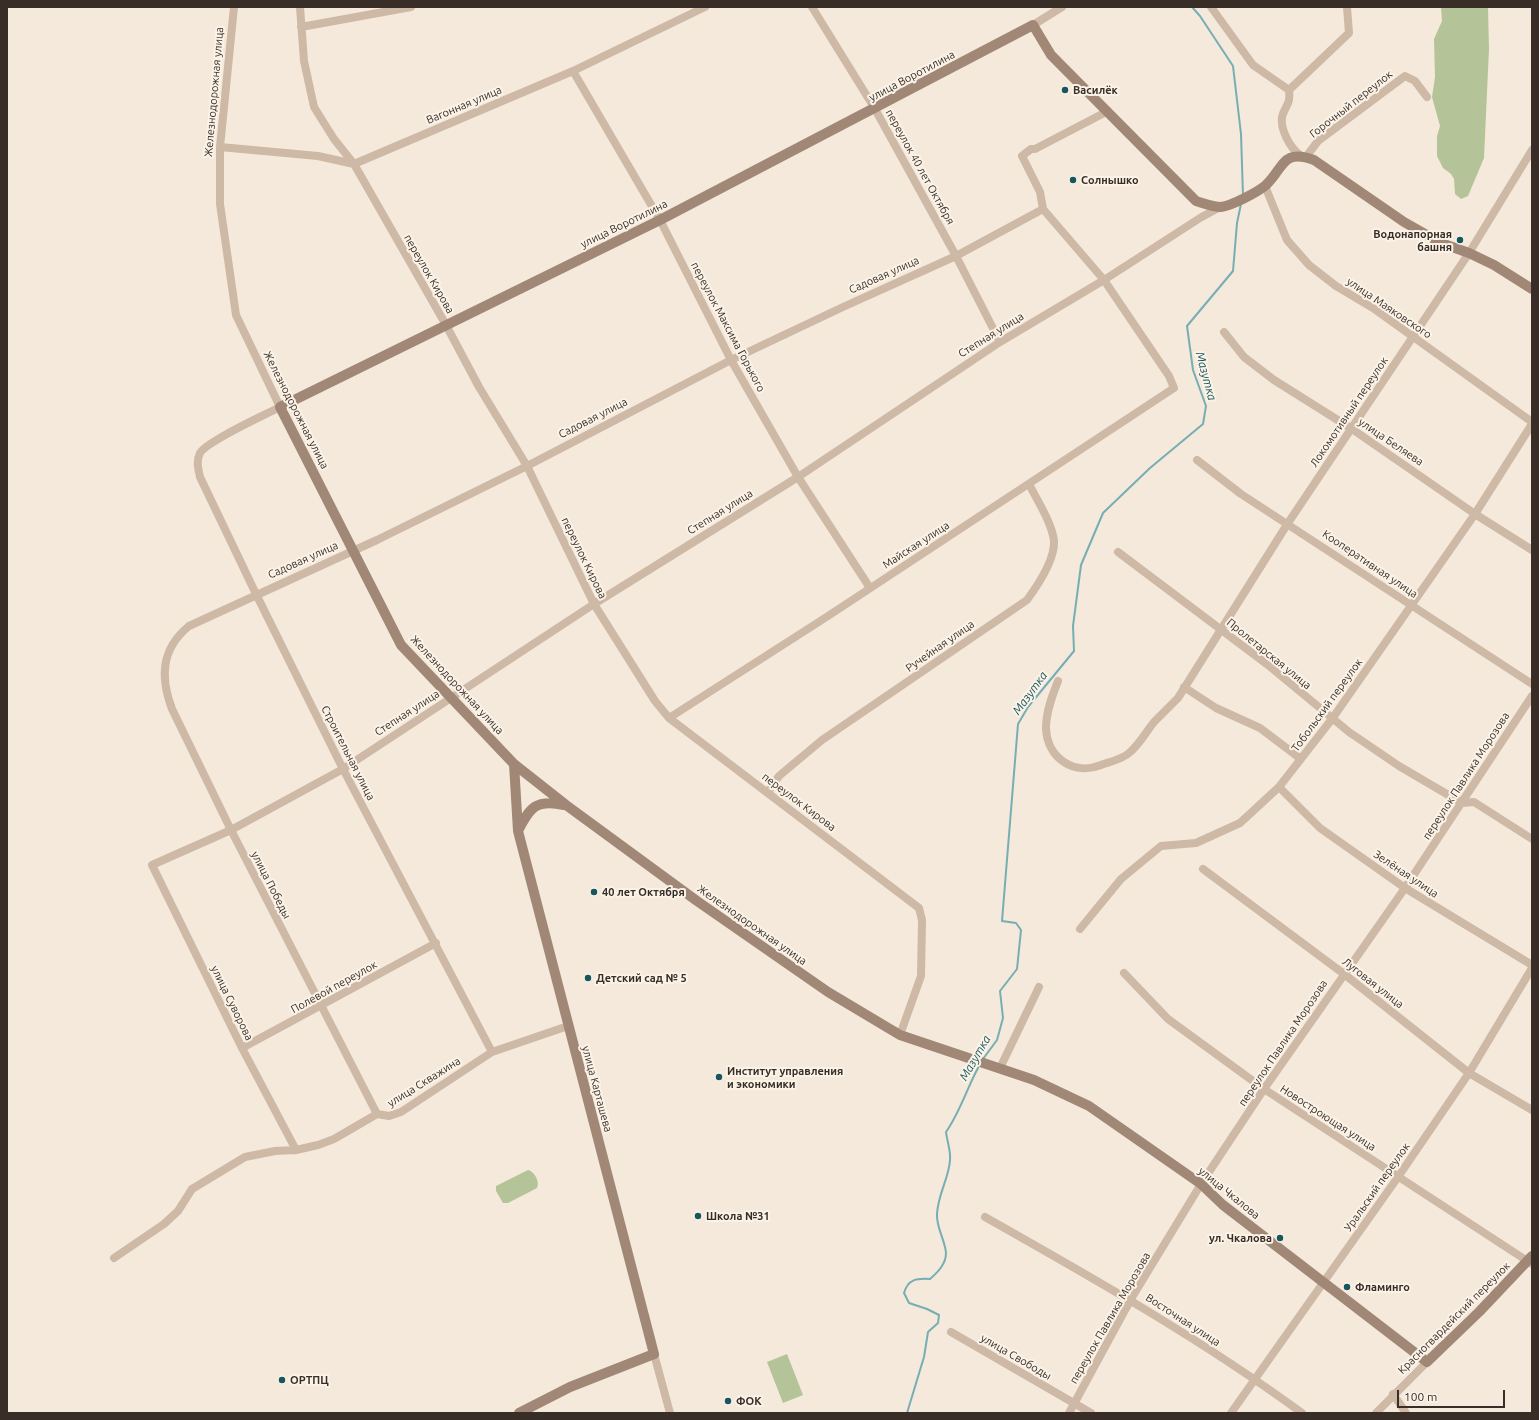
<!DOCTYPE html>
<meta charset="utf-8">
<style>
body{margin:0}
#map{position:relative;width:1539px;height:1420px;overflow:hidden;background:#f4e9da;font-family:Ubuntu,sans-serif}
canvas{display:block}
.frame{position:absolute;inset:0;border:8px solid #382d27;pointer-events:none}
.scale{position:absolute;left:1397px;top:1390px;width:108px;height:18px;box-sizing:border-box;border:2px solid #382d27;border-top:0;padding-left:5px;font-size:12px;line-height:14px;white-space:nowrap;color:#382d27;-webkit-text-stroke:3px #fbf3e7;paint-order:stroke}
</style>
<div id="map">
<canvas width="1539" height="1420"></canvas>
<div class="frame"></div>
<div class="scale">100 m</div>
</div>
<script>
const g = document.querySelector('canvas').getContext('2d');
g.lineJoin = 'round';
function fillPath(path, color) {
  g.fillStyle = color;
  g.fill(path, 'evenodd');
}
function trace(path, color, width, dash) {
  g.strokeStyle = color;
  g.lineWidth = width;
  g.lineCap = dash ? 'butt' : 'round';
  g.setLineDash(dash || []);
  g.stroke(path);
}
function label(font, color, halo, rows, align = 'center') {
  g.font = font + ' Ubuntu,sans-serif';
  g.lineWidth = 4;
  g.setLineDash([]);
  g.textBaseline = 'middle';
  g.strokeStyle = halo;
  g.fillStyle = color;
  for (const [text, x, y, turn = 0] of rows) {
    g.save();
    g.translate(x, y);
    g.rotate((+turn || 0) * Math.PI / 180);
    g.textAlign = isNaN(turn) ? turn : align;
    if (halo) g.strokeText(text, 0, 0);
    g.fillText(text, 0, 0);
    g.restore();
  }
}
fillPath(new Path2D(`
 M 1441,7 L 1488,7 L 1489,49 L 1484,158 L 1468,196 L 1461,199 L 1455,194 L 1454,179 L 1451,174 L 1443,168 L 1437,156 L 1437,136 L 1440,126 L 1432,97 L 1435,77 L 1434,39 L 1442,21 Z
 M 528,1170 C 535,1172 540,1182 537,1188 L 508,1203 L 503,1203 L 496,1191 L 496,1186 Z
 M 787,1354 L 803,1395 L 783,1403 L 767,1362 Z`), '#b4c498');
trace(new Path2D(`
 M 1192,7 L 1200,16 L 1233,66 L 1241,134 L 1243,196
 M 983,1059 L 997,1040 L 1003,1018 L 1000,991 L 1017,969 L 1021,930 L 1016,923 L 1002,921 L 1018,724 L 1028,707 L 1074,651 L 1073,626 L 1081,565 L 1103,513 L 1150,468 L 1203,424 L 1206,406 L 1193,370 L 1187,326 L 1233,271 L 1237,223 L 1241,204
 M 907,1413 L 924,1357 L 928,1332 L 938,1323 L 939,1315 L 927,1309 L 909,1303 L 904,1293 C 908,1279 917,1278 930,1279 C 938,1272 946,1264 946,1253 C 945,1240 936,1227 937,1214 C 938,1194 949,1178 950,1160 C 951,1151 947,1141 946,1132 C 960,1112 967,1088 979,1066`), '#76aeb4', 2);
trace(new Path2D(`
 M 234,7 L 220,147 L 220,204 L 236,315 L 280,407 C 265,415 207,441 200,453 C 196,461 198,468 200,477 L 256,594 L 343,769 L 492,1052
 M 300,7 L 304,61 L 314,107 L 334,139 L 354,164 L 446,325 L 479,387 L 527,466 L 594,604 L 655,701 L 669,718 L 919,908 L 922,920 L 921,976 L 900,1035
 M 812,7 L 875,109 L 956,256 L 1000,342
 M 1211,7 L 1253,65 L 1289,90 C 1291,105 1285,105 1282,117 C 1280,129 1290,148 1300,155
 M 1033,25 L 1062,7
 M 301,27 L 411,7
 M 573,71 L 660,220 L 731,360 L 798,477 L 870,588
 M 1289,90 L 1349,33 L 1347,7
 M 220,147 L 318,156 L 354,164 L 573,71 L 705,7
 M 1306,157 L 1318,141 L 1405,76 L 1415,81 L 1427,97
 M 1265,186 L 1287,240 L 1309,265 L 1336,286 L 1373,308 L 1532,422
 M 1224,332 L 1244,357 L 1274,380 L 1352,429 L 1475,514 L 1532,550
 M 1197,460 L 1241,494 L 1532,684
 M 1118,552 L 1268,665 L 1349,732 L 1399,766 L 1462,803 L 1474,802 L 1532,839
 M 1058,681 C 1052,696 1046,712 1046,728 C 1047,758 1074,776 1101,765 C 1109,762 1123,759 1129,753 C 1139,745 1146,732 1154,722 C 1162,714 1170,706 1178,698 L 1288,523 L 1469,253 L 1532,150
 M 1184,687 L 1216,708 L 1260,728 L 1301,759
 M 669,718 L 828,616 L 1174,388 L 1169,376 L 1104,280 L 1043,209 L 1040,192 L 1022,156 L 1031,149 L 1035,149 L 1108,111
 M 1279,787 L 1320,828 L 1405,888 L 1532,965
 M 768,792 L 779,776 L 822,740 L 1027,600 C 1038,585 1055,560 1054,541 C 1052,523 1037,500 1029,484
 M 1203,869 L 1344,974 L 1469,1073 L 1532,1110
 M 1080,929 L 1121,879 L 1161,846 L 1196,843 L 1240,823 L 1279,787 L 1332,719 L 1475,514 L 1532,424
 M 1124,973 L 1168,1019 L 1264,1089 L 1532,1264
 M 242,1048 L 436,943
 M 1000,1068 L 1039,987
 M 377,1114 L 231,830 L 172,709 C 160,677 161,649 189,626 L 377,540 L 527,466 L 731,360 L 843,307 L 956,256 L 1043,209
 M 296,1150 L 242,1048 L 152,865 L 231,830 L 343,769 L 594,604 L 798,477 L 1000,342 L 1104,280 L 1200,218 L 1220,207
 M 985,1217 C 1093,1278 1201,1339 1302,1413
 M 114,1258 L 164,1224 L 178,1211 L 192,1189 L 245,1157 L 275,1151 L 296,1150 L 318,1145 L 334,1139 L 377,1114 L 389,1116 L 401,1112 L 492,1052 L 568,1026
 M 951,1332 L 1091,1413
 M 654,1354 L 670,1413
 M 1393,1394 L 1406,1413
 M 1069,1413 L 1131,1299 L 1201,1184 L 1264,1089 L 1405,888 L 1532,696
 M 1231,1413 L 1398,1177 L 1469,1073 L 1532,968
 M 1376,1413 L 1427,1362`), '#cdb9a5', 8);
trace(new Path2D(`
 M 1532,289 L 1494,265 L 1469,253 L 1441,243 L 1404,222 L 1314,160 C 1282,148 1284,168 1266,185 C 1258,192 1231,206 1221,207 C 1213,207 1203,203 1196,201 L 1051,55 L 1033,25 L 660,220 L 280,407 L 401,645 L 514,764 L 566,805 L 697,901 L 828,992 L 900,1035 L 1034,1080 L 1089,1106 L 1201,1184 L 1223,1205 L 1427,1362 L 1479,1312 L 1532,1256
 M 514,764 L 518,831
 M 519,1413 L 570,1387 L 654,1354 L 518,831 C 530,807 536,799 564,805`), '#a18776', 10);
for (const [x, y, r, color] of [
 [1065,90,4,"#18565d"],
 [1073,180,4,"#18565d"],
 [1460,240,4,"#18565d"],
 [594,892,4,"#18565d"],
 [588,978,4,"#18565d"],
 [719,1077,4,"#18565d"],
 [698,1216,4,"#18565d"],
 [1280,1238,4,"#18565d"],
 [1347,1287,4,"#18565d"],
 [282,1380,4,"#18565d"],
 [728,1401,4,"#18565d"]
]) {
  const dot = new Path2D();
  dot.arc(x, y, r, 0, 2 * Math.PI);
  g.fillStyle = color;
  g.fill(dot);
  trace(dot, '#fbf3e7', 1.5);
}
label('11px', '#382d27', '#fbf3e7', [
 ["улица Воротилина",912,76,-28],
 ["Железнодорожная улица",214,92,-85],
 ["Горочный переулок",1351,104,-38],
 ["Вагонная улица",464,105,-23],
 ["переулок 40 лет Октября",920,167,61],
 ["улица Воротилина",624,224,-26],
 ["переулок Кирова",429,274,60],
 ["Садовая улица",884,275,-24],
 ["улица Маяковского",1389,308,34],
 ["переулок Максима Горького",728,327,62],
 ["Степная улица",991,335,-32],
 ["Железнодорожная улица",296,410,63],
 ["Локомотивный переулок",1349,412,-56],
 ["Садовая улица",593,418,-27],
 ["улица Беляева",1391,442,34],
 ["Степная улица",720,512,-32],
 ["Майская улица",916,545,-33],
 ["переулок Кирова",584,558,64],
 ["Садовая улица",303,560,-24],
 ["Кооперативная улица",1370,564,34],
 ["Ручейная улица",940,646,-35],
 ["Пролетарская улица",1269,654,39],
 ["Железнодорожная улица",457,685,47],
 ["Тобольский переулок",1327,705,-54],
 ["Степная улица",407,713,-33],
 ["Строительная улица",348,753,63],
 ["переулок Павлика Морозова",1466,776,-57],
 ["переулок Кирова",799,802,37],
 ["Зелёная улица",1406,874,34],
 ["улица Победы",271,885,63],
 ["Железнодорожная улица",752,925,35],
 ["Луговая улица",1373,983,38],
 ["Полевой переулок",334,987,-29],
 ["улица Суворова",232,1003,64],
 ["переулок Павлика Морозова",1283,1043,-56],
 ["улица Скважина",424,1082,-32],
 ["улица Карташева",597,1089,75],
 ["Новостроющая улица",1328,1118,33],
 ["Уральский переулок",1377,1187,-55],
 ["улица Чкалова",1229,1193,39],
 ["переулок Павлика Морозова",1110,1318,-60],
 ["Красногвардейский переулок",1454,1318,-45],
 ["Восточная улица",1183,1320,33],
 ["улица Свободы",1016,1357,30]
]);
label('bold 11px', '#382d27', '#fbf3e7', [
 ["Василёк",1073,90],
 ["Солнышко",1081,180],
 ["Водонапорная",1452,234,"right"],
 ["башня",1452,247,"right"],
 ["40 лет Октября",602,892],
 ["Детский сад № 5",596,978],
 ["Институт управления",727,1071],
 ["и экономики",727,1084],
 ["Школа №31",706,1216],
 ["ул. Чкалова",1272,1238,"right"],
 ["Фламинго",1355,1287],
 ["ОРТПЦ",290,1380],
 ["ФОК",736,1401]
], 'left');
label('italic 12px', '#18565d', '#fbf3e7', [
 ["Мазутка",1206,376,75],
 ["Мазутка",1030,693,-54],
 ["Мазутка",975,1058,-60]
]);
</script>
